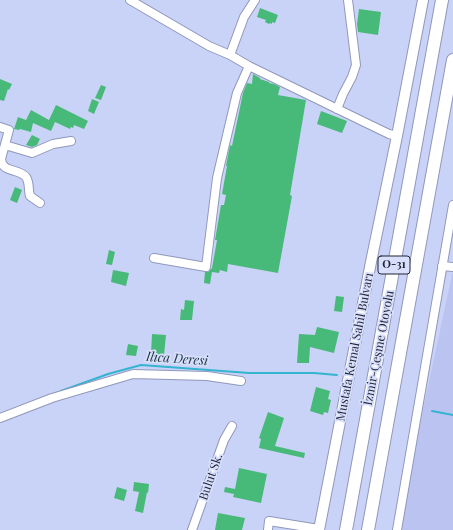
<!DOCTYPE html>
<meta charset="utf-8">
<style>
body{margin:0}
canvas{display:block;background:#c9d2f7}
</style>
<canvas width="453" height="530"></canvas>
<script>
const g = document.querySelector('canvas').getContext('2d');
g.lineJoin = 'round';
function fillPath(path, color) {
  g.fillStyle = color;
  g.fill(path, 'evenodd');
}
function trace(path, color, width, dash) {
  g.strokeStyle = color;
  g.lineWidth = width;
  g.lineCap = dash ? 'butt' : 'round';
  g.setLineDash(dash || []);
  g.stroke(path);
}
function label(font, color, halo, rows, align = 'center') {
  g.font = font + ' "Playfair Display",serif';
  g.lineWidth = 3.5;
  g.setLineDash([]);
  g.textBaseline = 'middle';
  g.strokeStyle = halo;
  g.fillStyle = color;
  for (const [text, x, y, turn = 0] of rows) {
    g.save();
    g.translate(x, y);
    g.rotate((+turn || 0) * Math.PI / 180);
    g.textAlign = isNaN(turn) ? turn : align;
    if (halo) g.strokeText(text, 0, 0);
    g.fillText(text, 0, 0);
    g.restore();
  }
}
fillPath(new Path2D(`
 M 453,270 L 453,530 L 401,530 L 419,428 Z`), '#bbc4f0');
trace(new Path2D(`
 M 61,391 L 108,374 L 141,365 L 249,373 L 314,373 L 337,375
 M 432,411 L 453,415`), '#35b4cf', 2);
fillPath(new Path2D(`
 M 260,8 L 278,15 L 275,23 L 272,22 L 272,24 L 270,23 L 269,24 L 265,22 L 266,20 L 257,17 Z
 M 359,9 L 381,12 L 378,35 L 358,32 L 357,24 Z
 M 253,74 L 260,78 L 260,79 L 269,82 L 269,83 L 274,84 L 280,87 L 278,95 L 306,100 L 290,195 L 292,196 L 278,273 L 228,264 L 227,272 L 220,270 L 219,273 L 212,272 L 210,284 L 204,283 L 205,272 L 208,272 L 212,268 L 217,240 L 215,240 L 221,205 L 224,205 L 226,195 L 222,194 L 227,166 L 226,166 L 230,145 L 232,146 L 243,93 L 247,83 L 252,84 Z
 M 0,79 L 12,84 L 9,90 L 8,89 L 4,101 L 0,100 Z
 M 101,85 L 106,87 L 101,100 L 95,98 Z
 M 92,99 L 99,102 L 94,114 L 88,111 Z
 M 56,105 L 88,121 L 84,129 L 74,125 L 73,128 L 71,127 L 70,129 L 55,122 L 51,131 L 33,123 L 31,132 L 20,129 L 19,130 L 14,129 L 18,117 L 26,120 L 31,110 L 49,120 Z
 M 321,111 L 347,121 L 342,133 L 317,124 Z
 M 32,135 L 40,139 L 37,145 L 32,147 L 26,145 Z
 M 15,187 L 22,190 L 17,203 L 10,200 Z
 M 109,250 L 115,252 L 112,265 L 106,264 Z
 M 113,270 L 129,273 L 126,286 L 111,282 Z
 M 336,296 L 344,297 L 342,312 L 334,311 Z
 M 185,300 L 194,301 L 192,320 L 180,320 L 181,309 L 184,310 Z
 M 317,327 L 339,332 L 334,353 L 310,347 L 309,363 L 297,363 L 299,334 L 315,335 Z
 M 152,334 L 166,335 L 164,355 L 151,354 Z
 M 128,344 L 138,346 L 136,356 L 126,355 Z
 M 316,387 L 330,391 L 328,399 L 331,400 L 328,413 L 324,412 L 323,415 L 310,411 Z
 M 268,412 L 284,418 L 275,446 L 305,453 L 304,458 L 259,448 L 261,439 L 259,438 Z
 M 239,468 L 267,474 L 261,503 L 233,497 L 234,494 L 224,492 L 225,487 L 235,489 Z
 M 134,482 L 149,484 L 148,493 L 147,492 L 143,513 L 135,511 L 139,492 L 133,491 Z
 M 117,487 L 127,490 L 124,501 L 114,498 Z
 M 218,513 L 245,518 L 242,530 L 215,530 Z`), '#47ba79');
const minor = new Path2D(`
 M 130,0 L 209,46 L 230,55 L 249,66 L 360,120 L 389,134 L 397,136
 M 230,55 L 244,17 L 255,0
 M 337,109 L 343,94 L 352,77 L 356,65 L 348,0
 M 0,127 L 9,130 L 1,159 C 2,173 18,168 26,177 C 30,183 28,190 30,196 L 40,203
 M 5,145 L 32,153 L 53,144 L 71,141
 M 154,258 L 206,267 L 217,178 L 237,93 L 249,66
 M 442,266 L 453,267
 M 0,418 L 52,398 L 133,374 L 207,376 L 241,381
 M 192,530 L 224,440 L 232,426
 M 268,530 L 269,521 L 319,529
 M 397,530 L 453,205`);
const major = new Path2D(`
 M 319,530 L 371,262 L 397,136 L 423,0`);
const highway = new Path2D(`
 M 346,530 L 442,0
 M 368,530 L 453,60`);
trace(minor, '#9098bb', 10);
trace(major, '#9098bb', 12);
trace(highway, '#9098bb', 14);
trace(minor, '#fff', 8);
trace(major, '#fff', 10);
trace(highway, '#fff', 12);
for (const [x, y, w] of [
 [394,265,32]
]) {
  const box = new Path2D();
  box.roundRect(x - w / 2, y - 9, w, 18, 3);
  g.fillStyle = '#d8dffd';
  g.fill(box);
  trace(box, '#222533', 1);
}
label('bold 11px', '#222533', null, [
 ["O-31",394,265]
]);
label('12px', '#222533', '#d8dffd', [
 ["Mustafa Kemal Sahil Bulvarı",355,347,-79],
 ["İzmir-Çeşme Otoyolu",379,348,-79],
 ["Bulut Sk.",211,477,-71]
]);
label('italic 13px', '#1b353c', '#d8dffd', [
 ["Ilıca Deresi",177,359,4]
]);
</script>
